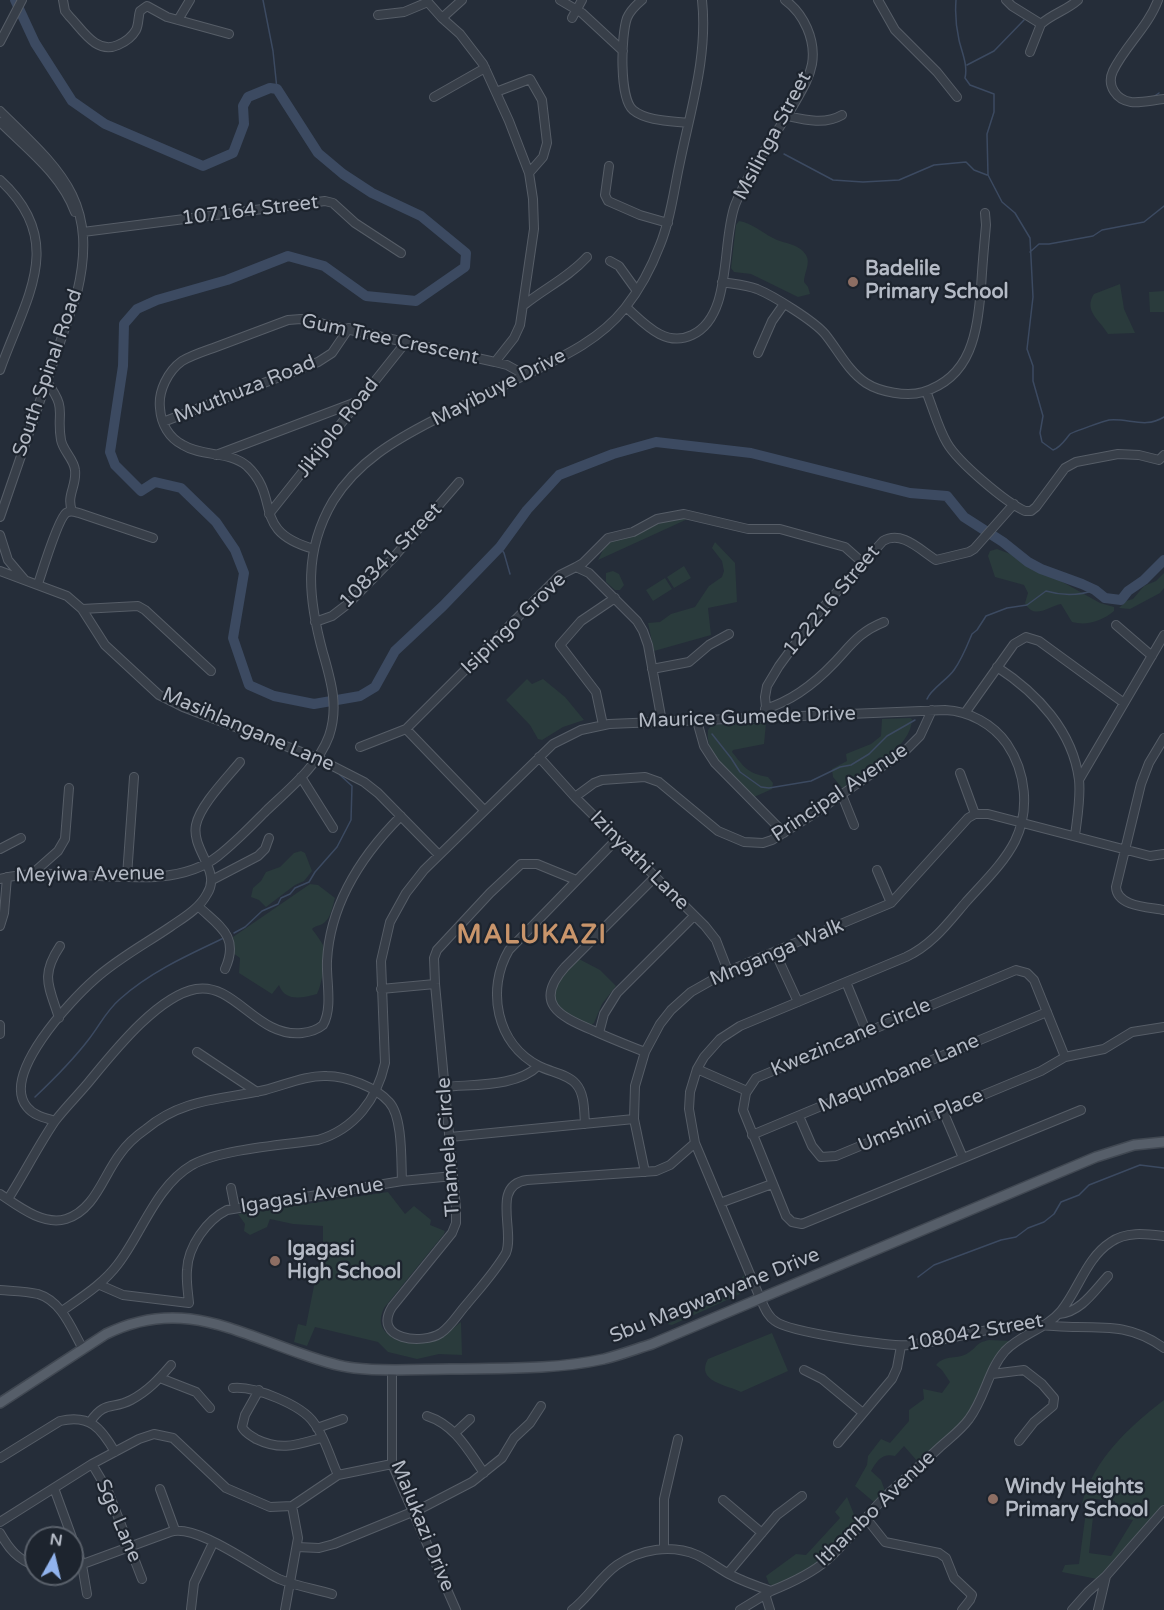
<!DOCTYPE html>
<style>
body{margin:0}
#map{position:relative;width:1164px;height:1610px;overflow:hidden;background:#252d39;font-family:"Varela Round",sans-serif}
canvas{display:block}
.north{position:absolute;left:24px;top:1526px;width:60px;height:60px;box-sizing:border-box;background:#1d242e;border:2px solid #59606a;border-radius:50%;rotate:8deg;font-size:16px;font-weight:700;line-height:24px;text-align:center;color:#b4bac5}
.north::after{content:'';display:block;margin:auto;width:21px;height:27px;background:#91b3ed;clip-path:polygon(50% 0,100% 100%,50% 72%,0 100%)}
</style>
<div id="map">
<canvas width="1164" height="1610"></canvas>
<div class="north">N</div>
</div>
<script>
const g = document.querySelector('canvas').getContext('2d');
g.lineJoin = 'round';
function fillPath(path, color) {
  g.fillStyle = color;
  g.fill(path, 'evenodd');
}
function trace(path, color, width, dash) {
  g.strokeStyle = color;
  g.lineWidth = width;
  g.lineCap = dash ? 'butt' : 'round';
  g.setLineDash(dash || []);
  g.stroke(path);
}
function label(font, color, halo, rows, align = 'center') {
  g.font = font + ' "Varela Round",sans-serif';
  g.lineWidth = 4.5;
  g.setLineDash([]);
  g.textBaseline = 'middle';
  g.strokeStyle = halo;
  g.fillStyle = color;
  for (const [text, x, y, turn = 0] of rows) {
    g.save();
    g.translate(x, y);
    g.rotate((+turn || 0) * Math.PI / 180);
    g.textAlign = isNaN(turn) ? turn : align;
    if (halo) g.strokeText(text, 0, 0);
    g.fillText(text, 0, 0);
    g.restore();
  }
}
fillPath(new Path2D(`
 M 739,221 C 752,223 761,232 773,238 C 783,244 799,243 806,255 C 811,263 804,273 804,282 L 808,287 L 810,294 L 798,297 L 751,274 L 734,272 L 731,268 L 736,225 Z
 M 1120,284 L 1124,309 L 1135,333 L 1108,334 C 1100,320 1083,311 1094,294 Z
 M 1164,291 L 1164,312 L 1150,312 L 1149,292 Z
 M 672,517 L 692,517 L 598,560 L 607,542 Z
 M 715,542 L 735,563 L 737,602 L 708,608 L 711,635 L 654,651 L 648,623 L 660,622 L 671,614 L 695,607 L 709,586 L 722,577 L 724,571 L 722,561 L 712,548 Z
 M 997,549 L 1013,555 L 1040,573 L 1059,580 L 1100,603 L 1114,607 L 1114,611 C 1102,621 1087,626 1072,622 L 1061,604 C 1047,607 1034,620 1025,603 L 1028,593 L 1024,585 L 995,577 L 988,556 L 990,551 Z
 M 684,566 L 691,578 L 674,588 L 667,577 Z
 M 613,571 L 619,574 L 624,585 L 620,590 L 615,590 L 606,582 L 606,573 Z
 M 1164,573 L 1164,588 L 1160,593 L 1130,609 L 1119,608 L 1126,601 L 1133,599 L 1144,586 L 1156,581 Z
 M 665,578 L 672,589 L 653,601 L 646,590 Z
 M 527,679 L 532,684 L 543,679 L 565,697 L 584,720 L 563,727 L 542,740 L 538,739 L 530,725 L 506,700 Z
 M 910,718 L 912,719 C 912,747 864,775 843,789 L 833,777 L 832,769 L 847,761 L 846,754 L 871,744 L 881,736 L 882,719 Z
 M 766,723 L 764,744 L 733,750 L 732,752 C 745,768 747,773 768,777 L 773,783 L 772,789 L 754,797 C 737,780 704,758 708,730 L 712,725 Z
 M 301,851 L 305,853 L 312,871 L 304,881 L 295,885 L 266,907 L 259,900 L 251,897 L 253,888 L 261,881 L 266,872 L 280,867 L 294,853 Z
 M 310,884 L 318,885 L 335,898 C 333,905 331,917 325,922 C 321,926 316,925 312,929 C 316,934 320,940 323,945 C 327,955 322,985 317,994 C 302,998 285,1002 279,985 L 272,994 L 239,973 L 240,958 L 233,953 L 233,937 Z
 M 579,959 L 600,970 L 616,986 L 602,1004 L 594,1023 L 590,1026 C 582,1022 567,1017 560,1010 C 543,991 565,972 579,959 Z
 M 388,1192 L 405,1214 L 414,1206 L 431,1220 L 430,1225 L 445,1231 L 444,1234 L 384,1308 C 368,1341 416,1347 438,1339 C 446,1336 454,1327 461,1322 L 462,1355 L 439,1354 L 417,1359 L 388,1352 L 378,1342 L 315,1327 L 307,1346 L 294,1342 L 298,1324 L 306,1326 L 323,1241 L 323,1226 L 293,1224 L 270,1219 L 267,1227 L 250,1235 L 244,1231 L 245,1224 L 238,1214 Z
 M 744,1275 L 746,1286 L 740,1294 L 672,1325 L 667,1324 C 691,1314 712,1302 735,1291 L 736,1284 Z
 M 772,1333 L 788,1371 L 741,1392 C 728,1385 695,1382 708,1359 Z
 M 989,1340 L 1011,1341 C 985,1364 987,1391 967,1417 C 953,1434 933,1448 918,1462 L 904,1446 L 895,1456 C 882,1453 877,1461 871,1471 L 881,1480 L 885,1491 L 875,1503 L 855,1486 L 867,1465 L 868,1456 L 881,1439 L 890,1443 L 909,1421 L 909,1410 L 924,1399 L 923,1389 L 942,1393 L 950,1382 L 942,1370 L 936,1365 C 945,1354 958,1360 968,1353 C 979,1346 975,1343 989,1340 Z
 M 1164,1400 L 1164,1504 L 1105,1574 L 1097,1579 L 1062,1572 L 1065,1565 L 1079,1564 L 1087,1504 L 1082,1503 C 1095,1458 1128,1428 1164,1400 ZM 1095,1499 L 1115,1501 L 1114,1517 L 1133,1520 L 1111,1556 L 1089,1553 Z
 M 847,1497 L 855,1517 L 855,1525 C 832,1553 808,1572 774,1586 L 769,1584 L 766,1576 L 796,1554 L 806,1555 L 840,1518 L 835,1512 Z`), '#2a3b3c');
trace(new Path2D(`
 M 263,0 L 273,51 L 277,89
 M 956,0 C 955,13 956,27 959,40 C 962,53 968,65 965,78 L 970,85 L 994,94 L 994,112 L 987,134 L 988,175 L 1002,202 L 1015,213 L 1030,238 L 1033,297 L 1027,349 L 1033,366 L 1033,381 L 1043,416 L 1040,433 L 1042,442 L 1053,450 C 1061,447 1064,441 1070,434 C 1073,432 1104,421 1109,420 C 1129,418 1145,429 1164,417
 M 967,65 L 994,51 L 1024,20
 M 1153,97 L 1159,93
 M 784,154 L 833,180 L 863,182 L 899,180 L 934,165 L 966,162 L 974,170 L 987,175
 M 1030,252 L 1039,244 L 1049,244 L 1093,236 L 1102,230 L 1144,222 L 1164,206
 M 500,547 L 504,553 L 510,574
 M 927,699 C 931,689 947,680 954,670 C 962,659 967,646 972,634 L 977,630 L 986,616 L 1007,608 L 1027,605 L 1046,591 C 1063,596 1078,596 1095,590
 M 712,734 L 731,758 L 740,772 L 761,787 L 769,788 L 811,781 L 840,767 L 851,765 L 869,754 L 887,736 L 915,720
 M 234,933 L 245,927 L 262,911 L 278,904 L 281,898 L 290,894 L 295,888 L 309,882 L 315,872 L 337,847 L 351,820 L 352,786 L 340,775
 M 35,1097 C 54,1079 73,1060 89,1039 C 100,1025 106,1011 120,999 C 150,972 188,955 224,938
 M 918,1277 L 934,1265 L 1001,1240 L 1016,1237 L 1028,1228 L 1044,1222 L 1054,1214 L 1061,1202 L 1079,1195 L 1089,1185 L 1140,1165 L 1164,1168`), '#3c4a61', 1.5);
trace(new Path2D(`
 M 15,0 L 35,43 L 72,101 L 105,124 L 203,166 L 233,153 L 244,124 L 243,106 L 248,97 L 270,88 L 277,89 L 318,153 L 343,174 L 372,193 L 421,216 L 466,253 L 465,267 L 416,301 L 366,296 L 324,266 L 288,256 L 227,280 L 157,300 L 137,309 L 124,324 L 123,366 L 110,452 L 115,465 L 141,491 L 155,482 L 181,488 L 216,522 L 235,550 L 244,573 L 233,638 L 249,685 L 274,696 L 314,704 L 360,696 L 375,687 L 395,651 L 443,606 L 500,547 L 527,510 L 559,475 L 613,454 L 656,442 L 751,453 L 910,493 L 947,496 L 964,517 L 1003,542 L 1028,562 L 1041,569 L 1082,584 L 1095,590 L 1105,598 L 1121,600 L 1128,591 L 1144,580 L 1164,560`), '#3c4a61', 10);
const minor = new Path2D(`
 M 63,0 L 65,11 L 69,16 C 82,29 96,55 118,45 C 125,42 132,37 136,30 C 139,24 138,17 140,11 L 147,6 L 167,17 L 229,34
 M 426,0 L 442,18 L 460,34 L 483,64 L 509,121 L 529,173 L 533,199 L 534,229 L 520,325 L 514,338 L 495,362
 M 560,0 L 582,13 L 623,51
 M 642,0 C 636,5 630,11 627,18 C 621,35 619,98 633,110 C 646,121 672,121 688,123
 M 878,0 L 895,30 L 937,72 L 957,97
 M 1006,0 L 1012,6 L 1041,24 L 1030,52
 M 1158,0 C 1148,27 1125,46 1113,71 C 1106,86 1117,100 1131,102 C 1142,103 1153,100 1164,99
 M 378,15 L 404,12 L 428,2
 M 442,18 L 462,0
 M 572,18 L 582,0
 M 178,20 L 190,0
 M 1041,24 C 1052,14 1067,10 1078,0
 M 0,42 L 22,0
 M 496,92 L 530,79 L 542,100 L 547,143 L 543,157 L 529,173
 M 434,97 L 485,68
 M 0,111 C 61,171 99,201 77,293 L 0,517
 M 787,116 C 805,120 825,125 842,115
 M 0,122 C 27,149 61,174 75,212
 M 609,166 L 605,195 L 608,201 L 640,215 L 668,223
 M 0,180 C 68,242 25,299 0,370
 M 83,232 L 325,201 L 333,203 L 355,223 L 401,253
 M 610,261 L 619,266 L 637,291
 M 722,282 C 733,284 746,285 757,289 C 774,296 814,321 825,334 C 838,350 848,371 866,383 C 880,392 907,397 923,392 C 972,377 977,332 981,289 C 982,268 984,247 986,225 L 985,213
 M 524,305 C 545,288 569,277 587,257
 M 626,307 C 644,323 665,348 692,335 C 733,316 721,243 735,205 C 748,172 774,137 793,106 C 800,93 809,80 812,64 C 816,40 804,14 785,0
 M 758,353 L 772,321 L 784,304
 M 47,382 C 68,411 56,411 61,440 C 63,451 74,459 75,470 C 77,486 66,495 72,511
 M 926,391 C 933,408 938,428 947,443 C 958,462 1005,502 1025,511 L 1031,511 L 1036,507 L 1065,468 L 1076,462 L 1118,454 L 1139,455 L 1159,460 L 1164,455
 M 163,422 L 318,362 L 332,353 L 349,328
 M 216,455 L 359,401
 M 269,514 L 406,342
 M 0,535 L 8,560 L 24,579
 M 314,549 C 250,531 282,499 247,466 C 230,451 202,457 183,445 C 169,438 161,424 160,408 C 158,391 168,371 182,361 C 192,355 205,351 216,347 C 240,338 264,329 288,320 L 301,319 L 495,362 L 507,365 L 525,375
 M 576,567 L 583,563 L 608,538 L 633,532 L 657,519 L 684,514 L 748,529 L 780,529 L 845,547 L 863,563
 M 0,571 L 67,596 L 82,609 L 105,645 L 159,695 L 183,707 L 317,758 L 364,782 L 378,793 L 439,855
 M 38,584 C 42,572 58,519 66,513 C 70,510 75,512 79,513 L 153,538
 M 82,609 L 138,606 L 145,610 L 211,671
 M 315,622 L 332,616 L 349,603 L 393,558 L 459,482
 M 1116,625 L 1152,656
 M 997,667 C 1037,693 1073,731 1079,780 C 1081,798 1077,818 1075,836
 M 652,669 L 689,662 L 709,645 L 729,634
 M 765,709 C 792,701 815,683 834,663 C 852,644 859,632 884,622
 M 965,713 L 1014,644 L 1026,637 L 1039,641 L 1124,703
 M 767,718 L 765,697 L 767,686 L 779,666 L 817,614 L 883,541 C 902,530 920,550 936,560 L 969,552 L 974,549 L 1014,504
 M 697,721 L 704,746 L 715,763 L 784,833
 M 603,725 L 596,692 L 560,645 L 581,621 L 615,598
 M 406,729 L 484,810
 M 1164,738 L 1149,763 L 1141,784 L 1116,887 C 1117,907 1149,907 1164,910
 M 360,747 L 406,729 L 560,575 L 576,567 L 589,573 L 637,621 L 643,631 L 648,645 L 662,722
 M 539,757 L 575,797 L 705,926 L 716,940 L 728,971
 M 960,773 L 975,814
 M 301,777 L 333,828
 M 1079,780 L 1164,635
 M 842,795 L 854,825
 M 575,797 L 594,783 L 602,780 L 645,777 L 659,782 L 718,831 L 744,842 L 763,843 L 772,840 L 812,815 L 906,750 L 920,736 L 932,710
 M 0,849 L 21,838
 M 877,870 L 891,903
 M 32,874 L 58,851 L 65,839 L 69,788
 M 127,876 L 134,777
 M 0,879 C 64,861 164,899 218,856 C 236,842 251,826 266,811 C 289,789 318,766 329,736 C 339,707 331,681 323,653 C 308,598 303,552 333,501 C 357,462 395,440 434,420 C 464,405 493,391 523,376 C 560,358 599,341 625,308 C 640,289 652,266 660,245 C 671,218 674,189 680,162 C 691,108 708,55 702,0
 M 212,880 L 258,856 L 265,849 L 269,838
 M 576,880 L 537,864 L 521,864 L 490,893 L 437,950 L 434,958 L 435,984 L 456,1208 L 456,1223 L 452,1233 L 392,1307 C 372,1340 423,1345 441,1333 C 451,1326 458,1314 466,1305 C 480,1288 495,1272 506,1253 C 515,1230 491,1185 527,1180 L 656,1171 L 670,1165 L 695,1143
 M 198,906 C 219,926 240,936 225,969
 M 0,926 L 4,913 L 7,877
 M 775,952 L 798,1002
 M 846,982 L 867,1033
 M 381,989 L 435,984
 M 59,1018 C 49,986 40,976 60,946
 M 0,1025 L 0,1034
 M 599,1033 L 604,1014 L 617,993 L 694,916
 M 197,1052 L 257,1092
 M 645,1052 C 627,1045 609,1038 592,1030 C 559,1016 533,1003 565,967 L 655,877
 M 1065,1057 L 1034,980 L 1027,973 L 1016,970 L 756,1078 L 746,1093 L 743,1110 L 786,1216 L 792,1222 L 802,1224 L 1081,1110
 M 697,1069 L 747,1091
 M 445,1087 C 474,1084 517,1087 538,1066
 M 943,1111 L 963,1158
 M 799,1116 L 812,1146 L 821,1157 L 836,1156 L 1041,1071 L 1065,1057 L 1104,1049 L 1132,1032 L 1164,1027
 M 55,1121 C 46,1118 34,1116 27,1107 C 0,1075 71,1000 95,979 C 117,959 145,944 170,927 C 183,918 199,909 207,894 C 222,871 191,850 196,825 C 200,805 227,778 240,762
 M 585,1124 C 584,1112 585,1094 576,1084 C 568,1074 550,1072 539,1066 C 496,1044 486,989 509,950 L 617,839
 M 752,1135 L 1047,1012
 M 450,1137 L 634,1119
 M 645,1172 L 634,1119 L 635,1086 L 645,1052 L 660,1024 L 671,1010 L 691,992 L 728,971 L 891,903 L 968,818 L 975,814 L 988,814 L 1150,856 L 1164,854
 M 231,1188 L 235,1208
 M 0,1194 C 18,1206 43,1226 66,1219 C 95,1210 103,1176 120,1154 C 127,1144 136,1136 146,1129 C 183,1098 221,1100 265,1090 C 285,1085 306,1075 327,1076 C 346,1076 376,1087 389,1102 C 403,1117 401,1161 402,1181
 M 8,1199 C 24,1174 38,1146 55,1121 C 65,1108 77,1096 88,1083 C 112,1054 157,996 196,989 C 235,982 257,1038 302,1033 C 310,1032 317,1030 323,1025 C 333,1008 326,980 327,961 C 330,903 361,856 401,816
 M 720,1203 L 772,1184
 M 100,1285 L 123,1295 L 189,1303 C 188,1292 186,1281 187,1270 C 188,1246 207,1220 227,1210 L 402,1181 L 453,1176
 M 0,1290 C 12,1291 26,1291 38,1294 C 62,1301 72,1330 83,1349
 M 62,1311 C 82,1297 103,1284 118,1264 C 142,1233 156,1186 192,1165 C 221,1149 284,1145 318,1140 C 355,1129 377,1099 385,1063 L 381,961 L 390,922 L 406,893 L 424,870 L 553,744 L 581,730 L 609,724 L 945,710 C 969,711 993,724 1007,744 C 1026,772 1030,810 1015,841 C 1004,863 983,883 966,902 C 948,923 932,945 906,957 L 740,1026 L 720,1039 L 704,1057 L 697,1069 L 690,1092 L 689,1109 L 695,1143 L 760,1298 C 764,1306 767,1316 775,1321 C 788,1332 891,1347 909,1345 C 944,1341 978,1330 1013,1326 C 1036,1323 1055,1327 1077,1327 C 1112,1327 1135,1327 1164,1348
 M 1059,1314 C 1081,1312 1094,1291 1108,1276
 M 392,1370 L 392,1464 L 456,1610
 M 804,1370 L 822,1379 L 863,1413
 M 992,1374 L 1024,1370 L 1042,1384 L 1054,1398 L 1053,1406 L 1034,1422 L 1019,1441
 M 160,1378 L 196,1392 L 210,1408
 M 233,1388 C 255,1386 302,1405 314,1423 C 325,1437 330,1458 338,1475
 M 259,1390 L 245,1415 L 242,1427 C 245,1433 250,1435 256,1439 C 281,1451 296,1445 321,1438
 M 427,1416 C 455,1425 468,1450 484,1473
 M 90,1422 C 105,1400 112,1410 131,1400 C 148,1391 159,1379 171,1365
 M 317,1428 L 343,1419
 M 455,1433 L 470,1419
 M 838,1443 L 892,1379 L 897,1368 L 901,1346
 M 0,1458 L 60,1421 C 90,1414 101,1428 115,1452
 M 92,1464 L 108,1491 L 142,1579
 M 54,1488 L 82,1565 L 87,1594
 M 160,1489 L 175,1530
 M 723,1500 L 762,1533
 M 866,1518 L 885,1542 L 939,1553 L 946,1558 L 954,1578 L 972,1595 L 970,1600 L 962,1610
 M 0,1522 L 92,1464 L 139,1439 L 154,1434 L 173,1438 L 226,1488 L 270,1507 L 292,1506 L 338,1475 L 392,1464
 M 0,1533 C 9,1549 18,1560 36,1566
 M 297,1547 L 319,1548 L 334,1544 L 422,1508 L 472,1482 L 502,1458 L 514,1438 L 530,1423 L 541,1406
 M 664,1549 L 664,1499 L 678,1439
 M 72,1568 L 170,1532 C 196,1523 254,1567 279,1579 C 296,1586 315,1589 332,1594
 M 728,1573 L 777,1515 L 802,1496
 M 765,1594 L 770,1610
 M 191,1609 L 194,1583 L 213,1543
 M 285,1610 L 298,1538 L 292,1506
 M 572,1610 C 589,1597 600,1577 617,1565 C 640,1549 671,1544 697,1555 C 708,1560 718,1568 729,1574 C 742,1581 756,1586 771,1591 C 791,1583 811,1574 827,1560 C 850,1540 867,1514 889,1493 C 906,1478 923,1463 940,1447 C 950,1438 961,1430 969,1419 C 985,1398 988,1370 1005,1351 C 1021,1334 1046,1329 1061,1311 C 1079,1289 1086,1258 1111,1242 C 1126,1231 1147,1234 1164,1236
 M 740,1610 L 771,1591
 M 1072,1610 L 1088,1592 L 1106,1576
 M 1098,1610 L 1106,1576 L 1164,1510`);
const major = new Path2D(`
 M 0,1403 L 106,1334 C 179,1298 232,1330 302,1354 C 319,1360 336,1366 354,1368 C 386,1372 418,1369 450,1369 C 501,1368 554,1370 604,1359 C 620,1355 636,1349 652,1344 L 1096,1157 L 1134,1145 L 1164,1142`);
trace(minor, '#565d67', 10);
trace(major, '#414852', 12);
trace(minor, '#383f49', 8);
trace(major, '#565e69', 9);
for (const [x, y, r, color] of [
 [853,282,6,"#8d6e63"],
 [275,1261,6,"#8d6e63"],
 [993,1499,6,"#8d6e63"]
]) {
  const dot = new Path2D();
  dot.arc(x, y, r, 0, 2 * Math.PI);
  g.fillStyle = color;
  g.fill(dot);
  trace(dot, '#1d242e', 2);
}
label('20px', '#b4bac5', '#1d242e', [
 ["Msilinga Street",773,136,-62],
 ["107164 Street",250,211,-7],
 ["Gum Tree Crescent",390,340,12],
 ["South Spinal Road",48,373,-71],
 ["Mayibuye Drive",499,388,-27],
 ["Mvuthuza Road",245,390,-22],
 ["Jikijolo Road",338,428,-52],
 ["108341 Street",391,556,-46],
 ["122216 Street",832,601,-50],
 ["Isipingo Grove",514,624,-44],
 ["Maurice Gumede Drive",747,718,-2],
 ["Masihlangane Lane",248,730,23],
 ["Principal Avenue",840,793,-34],
 ["Izinyathi Lane",639,861,45],
 ["Meyiwa Avenue",90,875,-1],
 ["Mnganga Walk",777,953,-23],
 ["Kwezincane Circle",851,1038,-23],
 ["Maqumbane Lane",899,1074,-23],
 ["Umshini Place",921,1121,-23],
 ["Thamela Circle",449,1147,-94],
 ["Igagasi Avenue",312,1196,-9],
 ["Sbu Magwanyane Drive",715,1296,-22],
 ["108042 Street",975,1333,-10],
 ["Ithambo Avenue",876,1509,-44],
 ["Sge Lane",118,1521,67],
 ["Malukazi Drive",422,1526,68]
]);
label('bold 20px', '#b4bac5', '#1d242e', [
 ["Badelile",865,270],
 ["Primary School",865,293],
 ["Igagasi",287,1250],
 ["High School",287,1273],
 ["Windy Heights",1005,1488],
 ["Primary School",1005,1511]
], 'left');
g.letterSpacing = '1.5px';
label('bold 26px', '#c9956b', '#1d242e', [
 ["MALUKAZI",532,936]
]);
g.letterSpacing = '0px';
</script>
